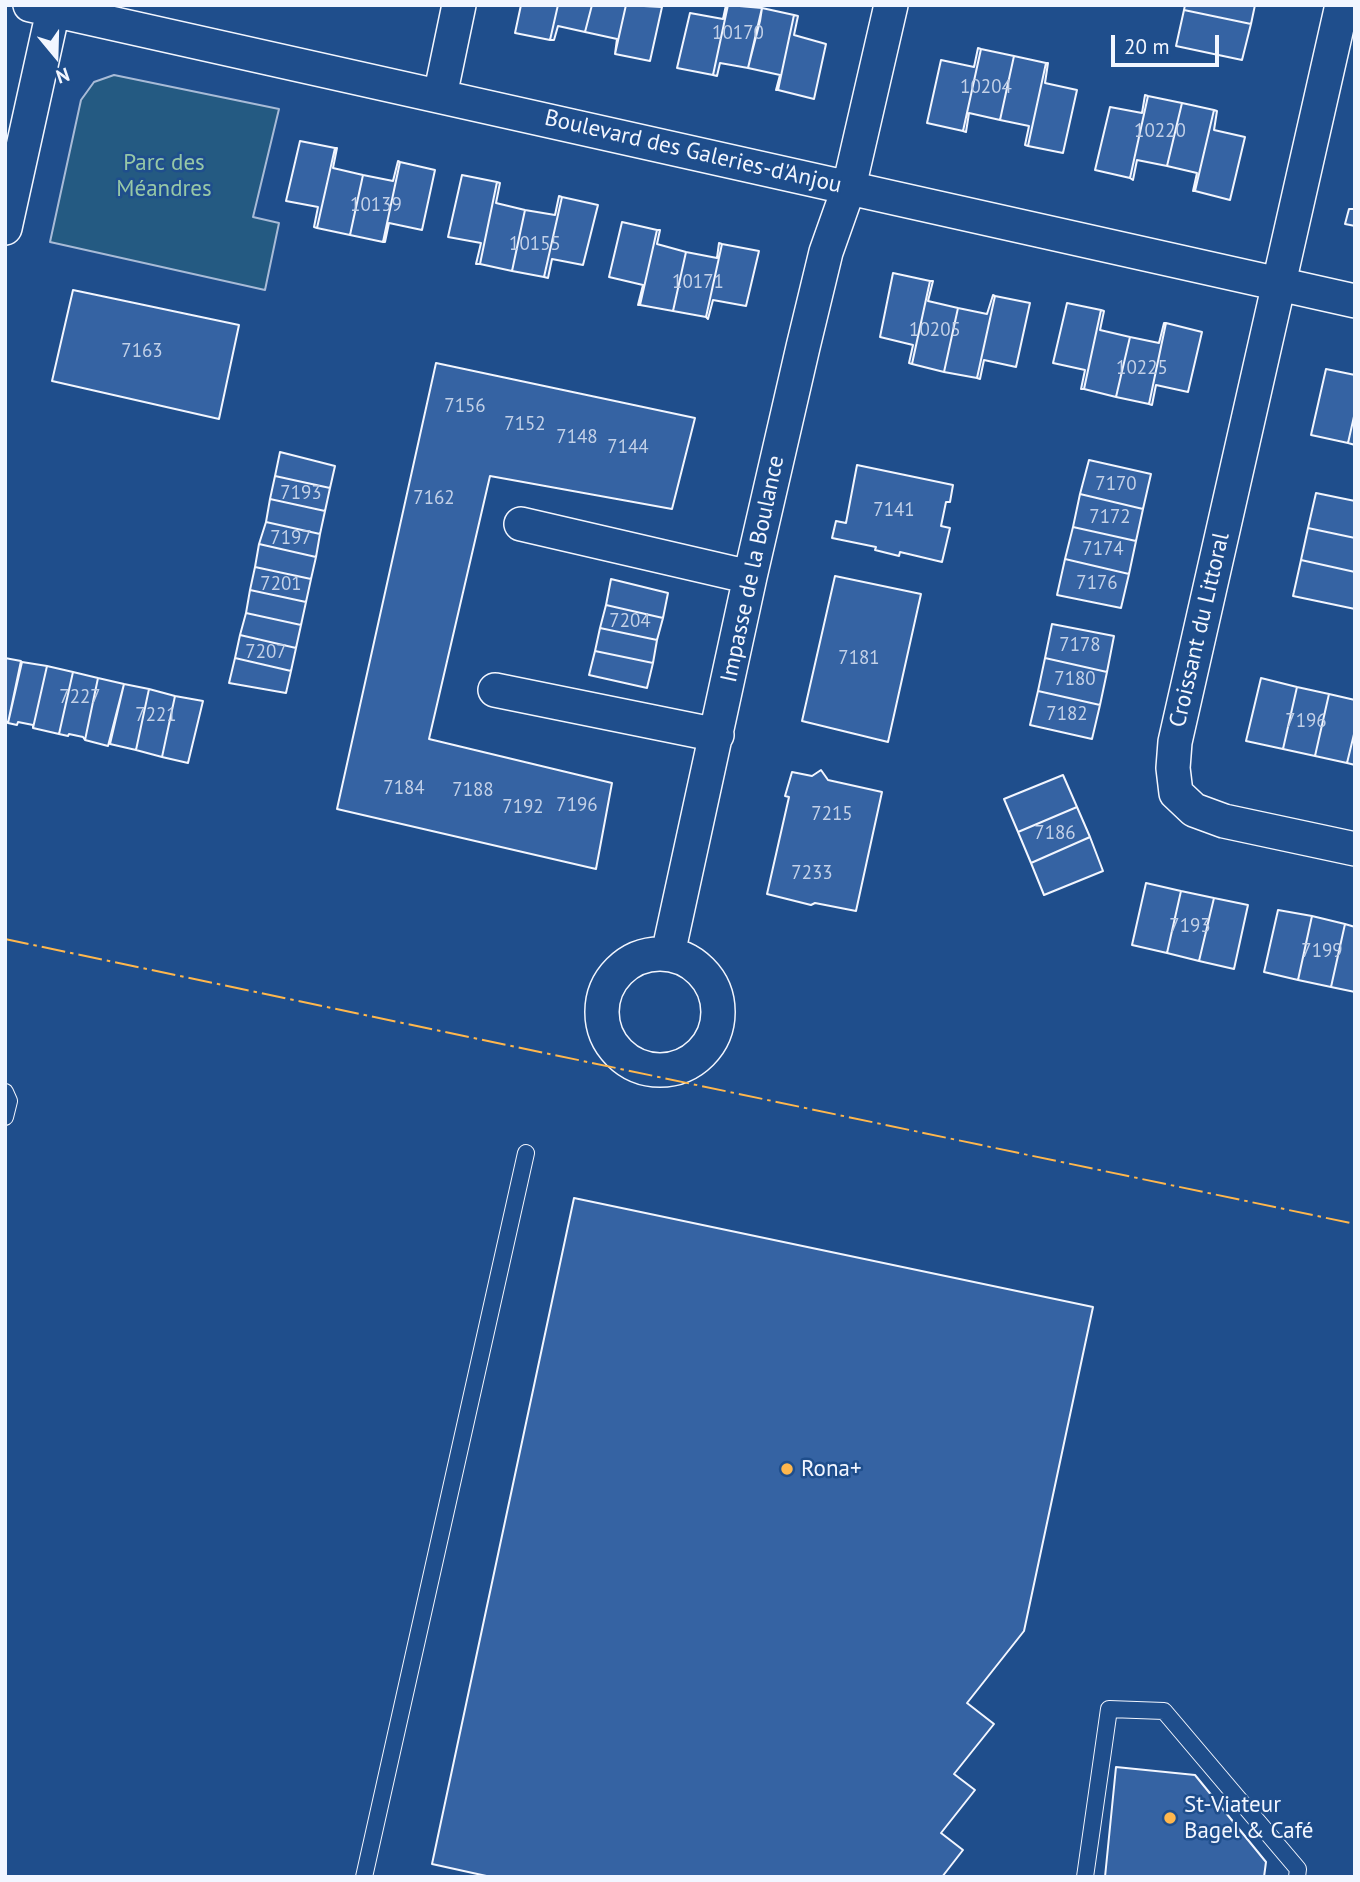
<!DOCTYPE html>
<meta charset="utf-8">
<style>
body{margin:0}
#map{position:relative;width:1360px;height:1882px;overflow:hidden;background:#1f4e8c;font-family:"PT Sans",sans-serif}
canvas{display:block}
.frame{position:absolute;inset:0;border:7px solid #f2f6ff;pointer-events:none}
.north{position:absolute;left:21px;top:21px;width:70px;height:70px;-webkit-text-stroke:5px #1f4e8c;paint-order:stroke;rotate:161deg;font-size:19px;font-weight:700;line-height:28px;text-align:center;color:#f2f6ff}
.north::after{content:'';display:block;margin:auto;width:24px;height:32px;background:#f2f6ff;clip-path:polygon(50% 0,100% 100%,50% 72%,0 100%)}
.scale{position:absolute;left:1111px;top:35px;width:108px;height:32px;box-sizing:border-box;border:4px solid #f2f6ff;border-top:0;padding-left:9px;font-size:21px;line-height:24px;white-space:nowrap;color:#f2f6ff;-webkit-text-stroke:5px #1f4e8c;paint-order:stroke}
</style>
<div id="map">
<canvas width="1360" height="1882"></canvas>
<div class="frame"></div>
<div class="north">N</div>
<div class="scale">20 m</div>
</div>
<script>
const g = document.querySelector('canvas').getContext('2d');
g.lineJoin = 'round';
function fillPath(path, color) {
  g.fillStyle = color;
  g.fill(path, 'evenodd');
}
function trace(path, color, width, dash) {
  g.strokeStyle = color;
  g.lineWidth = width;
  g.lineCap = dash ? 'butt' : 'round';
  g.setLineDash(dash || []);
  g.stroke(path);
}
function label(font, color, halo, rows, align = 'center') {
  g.font = font + ' "PT Sans",sans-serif';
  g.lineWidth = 5;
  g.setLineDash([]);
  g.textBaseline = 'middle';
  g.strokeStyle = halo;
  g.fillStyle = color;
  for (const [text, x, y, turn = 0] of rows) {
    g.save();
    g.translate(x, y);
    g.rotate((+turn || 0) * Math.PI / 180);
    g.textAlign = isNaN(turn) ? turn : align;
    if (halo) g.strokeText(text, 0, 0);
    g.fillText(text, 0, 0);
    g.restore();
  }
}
const green = new Path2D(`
 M 114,75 L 279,109 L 253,217 L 279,223 L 265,290 L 50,242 L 81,100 L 94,82 Z`);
fillPath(green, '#245a82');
trace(green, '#a8bbd7', 2);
const building = new Path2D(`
 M 521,5 L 558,5 L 550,40 L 515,33 Z
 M 558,5 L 592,5 L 585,32 L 558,26 L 554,40 L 550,40 Z
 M 592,5 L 626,5 L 615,54 L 617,39 L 585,32 Z
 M 626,5 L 662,7 L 650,61 L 615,54 Z
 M 726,5 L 728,5 L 713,75 L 677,68 L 690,13 L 723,19 Z
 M 728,5 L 762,8 L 760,21 L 748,68 L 720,63 L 717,76 L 713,75 Z
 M 1185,5 L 1255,5 L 1251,24 L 1184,10 Z
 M 762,8 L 794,15 L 778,90 L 776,90 L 780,75 L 748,68 Z
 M 1184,10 L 1251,24 L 1242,60 L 1176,46 Z
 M 794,15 L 798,16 L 794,35 L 826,44 L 814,99 L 778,90 Z
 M 978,48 L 981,49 L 963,131 L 927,123 L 941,60 L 974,67 Z
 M 981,49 L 1014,56 L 1000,120 L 969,113 L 966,132 L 963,131 Z
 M 1014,56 L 1046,63 L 1028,146 L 1025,145 L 1029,126 L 1000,120 Z
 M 1046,63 L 1048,63 L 1045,83 L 1077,90 L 1063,153 L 1028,146 Z
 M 1145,95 L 1148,96 L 1130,178 L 1095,170 L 1110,107 L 1142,113 Z
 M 1148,96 L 1182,103 L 1167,166 L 1137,160 L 1133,180 L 1130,178 Z
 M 1182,103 L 1214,110 L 1195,191 L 1193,191 L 1197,173 L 1167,166 Z
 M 1214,110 L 1217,111 L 1214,130 L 1245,137 L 1230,200 L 1195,191 Z
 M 300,141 L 335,148 L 317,228 L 314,227 L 318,207 L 286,201 Z
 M 335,148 L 337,148 L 333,168 L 363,175 L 350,235 L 317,228 Z
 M 398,161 L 400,162 L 383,242 L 350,235 L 363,175 L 393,181 Z
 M 400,162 L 435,170 L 422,230 L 389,223 L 385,242 L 383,242 Z
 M 462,175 L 497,182 L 480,264 L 476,264 L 481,243 L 448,237 Z
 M 497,182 L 500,183 L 496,203 L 525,210 L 512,271 L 480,264 Z
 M 559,196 L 562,197 L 544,277 L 512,271 L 525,210 L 555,215 Z
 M 562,197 L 598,205 L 583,265 L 552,259 L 548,278 L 544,277 Z
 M 1349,209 L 1355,209 L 1355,226 L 1345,224 Z
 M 622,222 L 657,230 L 640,305 L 638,305 L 643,285 L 609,277 Z
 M 657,230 L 660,230 L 657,244 L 686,252 L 673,311 L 640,305 Z
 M 719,243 L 722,244 L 706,317 L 673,311 L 686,252 L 717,258 Z
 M 722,244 L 759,251 L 746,306 L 713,300 L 708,319 L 706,317 Z
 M 893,273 L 930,281 L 912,364 L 909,363 L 913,345 L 880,337 Z
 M 930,281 L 933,281 L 928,301 L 958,308 L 944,372 L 912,364 Z
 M 73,290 L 239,325 L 219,419 L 52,381 Z
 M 993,295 L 995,296 L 977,378 L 944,372 L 958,308 L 987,314 Z
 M 995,296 L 1030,303 L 1016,367 L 984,360 L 980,379 L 977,378 Z
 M 1067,303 L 1101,310 L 1084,389 L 1081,389 L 1085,370 L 1053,363 Z
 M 1101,310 L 1104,311 L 1100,330 L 1130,337 L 1116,397 L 1084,389 Z
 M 1164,323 L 1166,323 L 1149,404 L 1116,397 L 1130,337 L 1159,343 Z
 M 1166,323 L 1202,332 L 1188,392 L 1156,385 L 1152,405 L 1149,404 Z
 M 436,363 L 695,418 L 672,509 L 490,476 L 429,739 L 612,783 L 596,869 L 337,809 Z
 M 1326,369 L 1355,375 L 1355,412 L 1348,443 L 1311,435 Z
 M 1355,412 L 1355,445 L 1348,443 Z
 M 280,452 L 335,466 L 330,488 L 275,476 Z
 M 1089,460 L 1151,474 L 1143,509 L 1080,494 Z
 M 857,465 L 953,485 L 950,502 L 946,502 L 941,526 L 950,528 L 942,562 L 900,552 L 899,556 L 875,550 L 876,547 L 832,538 L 836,521 L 846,523 Z
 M 275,476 L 330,488 L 325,511 L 270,499 Z
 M 1316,493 L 1355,501 L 1355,538 L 1308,528 Z
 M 1080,494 L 1143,509 L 1136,541 L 1073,527 Z
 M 270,499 L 325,511 L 320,534 L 266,522 Z
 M 266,522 L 320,534 L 316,557 L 259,544 Z
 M 1073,527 L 1136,541 L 1129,574 L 1065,559 Z
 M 1308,528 L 1355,538 L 1355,572 L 1301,560 Z
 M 259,544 L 316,557 L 311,579 L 255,567 Z
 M 1065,559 L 1129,574 L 1121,608 L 1057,595 Z
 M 1301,560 L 1355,572 L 1355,609 L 1293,596 Z
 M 255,567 L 311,579 L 306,602 L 250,590 Z
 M 835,576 L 921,594 L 888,742 L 802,721 Z
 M 611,579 L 668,593 L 663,618 L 606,605 Z
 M 250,590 L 306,602 L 301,625 L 246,613 Z
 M 606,605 L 663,618 L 657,640 L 600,628 Z
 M 246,613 L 301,625 L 296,648 L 240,635 Z
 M 1052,624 L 1114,636 L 1107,672 L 1045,658 Z
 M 600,628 L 657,640 L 653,663 L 595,651 Z
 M 240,635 L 296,648 L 291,671 L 235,658 Z
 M 595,651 L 653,663 L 647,688 L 589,675 Z
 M 5,658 L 21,661 L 8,723 L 5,720 Z
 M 235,658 L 291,671 L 286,693 L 229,683 Z
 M 1045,658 L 1107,672 L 1100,705 L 1038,691 Z
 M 22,662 L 47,666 L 33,728 L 33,725 L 18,722 L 17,725 L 8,723 Z
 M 47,666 L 73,672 L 59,734 L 33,728 Z
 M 73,672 L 98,678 L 85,740 L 83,737 L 69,734 L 68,736 L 59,734 Z
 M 98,678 L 124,684 L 108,746 L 85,740 Z
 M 1261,678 L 1297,687 L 1283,749 L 1246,741 Z
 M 124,684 L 149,689 L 136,750 L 110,744 Z
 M 1297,687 L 1329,694 L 1315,756 L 1283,749 Z
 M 149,689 L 175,696 L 162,757 L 136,750 Z
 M 1038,691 L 1100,705 L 1092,739 L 1030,725 Z
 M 1329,694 L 1355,700 L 1355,730 L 1347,763 L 1315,756 Z
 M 175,696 L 203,701 L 188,763 L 162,757 Z
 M 1355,730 L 1355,765 L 1347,763 Z
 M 821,770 L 828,780 L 882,792 L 856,911 L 815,903 L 811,905 L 767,894 L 789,797 L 785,796 L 792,772 L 812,776 Z
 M 1063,775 L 1077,807 L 1018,832 L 1004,799 Z
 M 1077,807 L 1090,837 L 1031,863 L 1018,832 Z
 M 1090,837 L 1103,871 L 1044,895 L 1031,863 Z
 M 1146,883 L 1181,891 L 1167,953 L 1132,945 Z
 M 1181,891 L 1214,898 L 1199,961 L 1167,953 Z
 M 1214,898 L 1248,905 L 1234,969 L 1199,961 Z
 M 1278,910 L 1312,916 L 1298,980 L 1264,972 Z
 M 1312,916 L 1345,924 L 1331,987 L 1298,980 Z
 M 1345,924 L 1355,927 L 1355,992 L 1331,987 Z
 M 574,1198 L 1093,1307 L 1024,1631 L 967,1703 L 994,1724 L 954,1774 L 975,1790 L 941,1833 L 963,1850 L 942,1877 L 491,1877 L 432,1864 Z
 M 1116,1767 L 1195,1775 L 1266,1862 L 1264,1877 L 1105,1877 Z`);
fillPath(building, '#3563a3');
trace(building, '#f2f6ff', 2);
const service = new Path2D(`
 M 5,1092 L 9,1101 L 5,1117
 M 364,1877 L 526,1153
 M 1085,1877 L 1109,1709 L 1164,1711 L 1298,1869 L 1297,1877`);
const minor = new Path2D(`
 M 30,5 L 1355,301
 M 1342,5 L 1175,742 L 1173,768 L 1176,793 L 1194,810 L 1224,821 L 1355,849
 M 440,96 L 459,5
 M 5,228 L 53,11
 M 521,524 L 750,577
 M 495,690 L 717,735
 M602 1012a58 58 0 1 1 116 0a58 58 0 1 1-116 0Z
 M 668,954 L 750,577 L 803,347 L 826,252 L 849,187 L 891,5`);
trace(service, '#f2f6ff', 18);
trace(minor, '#f2f6ff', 36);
trace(service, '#1f4e8c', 16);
trace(minor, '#1f4e8c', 33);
trace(new Path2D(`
 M 5,939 L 1355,1224`), '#ffb74d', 2, [24, 5, 3.5, 5]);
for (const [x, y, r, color] of [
 [787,1469,7,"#ffb74d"],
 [1170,1818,7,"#ffb74d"]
]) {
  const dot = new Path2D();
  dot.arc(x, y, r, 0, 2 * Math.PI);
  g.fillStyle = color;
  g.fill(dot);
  trace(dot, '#1f4e8c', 2.5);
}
label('19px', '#c3d1e8', null, [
 ["10170",738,34],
 ["10204",986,88],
 ["10220",1160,132],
 ["10139",376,206],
 ["10155",535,245],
 ["10171",698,283],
 ["10205",935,331],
 ["7163",142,352],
 ["10225",1142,369],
 ["7156",465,407],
 ["7152",525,425],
 ["7148",577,438],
 ["7144",628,448],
 ["7170",1116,485],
 ["7193",301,494],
 ["7162",434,499],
 ["7141",894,511],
 ["7172",1110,518],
 ["7197",291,539],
 ["7174",1103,550],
 ["7176",1097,584],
 ["7201",281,585],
 ["7204",630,622],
 ["7178",1080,646],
 ["7207",266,653],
 ["7181",859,659],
 ["7180",1075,680],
 ["7227",80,698],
 ["7182",1067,715],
 ["7221",156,716],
 ["7196",1306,722],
 ["7184",404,789],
 ["7188",473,791],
 ["7196",577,806],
 ["7192",523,808],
 ["7215",832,815],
 ["7186",1055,834],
 ["7233",812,874],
 ["7193",1190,927],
 ["7199",1322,952]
]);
label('23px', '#f2f6ff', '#1f4e8c', [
 ["Boulevard des Galeries-d'Anjou",693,152,13],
 ["Impasse de la Boulance",753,569,-78],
 ["Croissant du Littoral",1200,630,-77]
]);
label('23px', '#97c8a6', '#1f4e8c', [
 ["Parc des",164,163],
 ["Méandres",164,189]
]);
label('23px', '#f2f6ff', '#1f4e8c', [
 ["Rona+",801,1469],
 ["St-Viateur",1184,1805],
 ["Bagel & Café",1184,1831]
], 'left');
</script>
